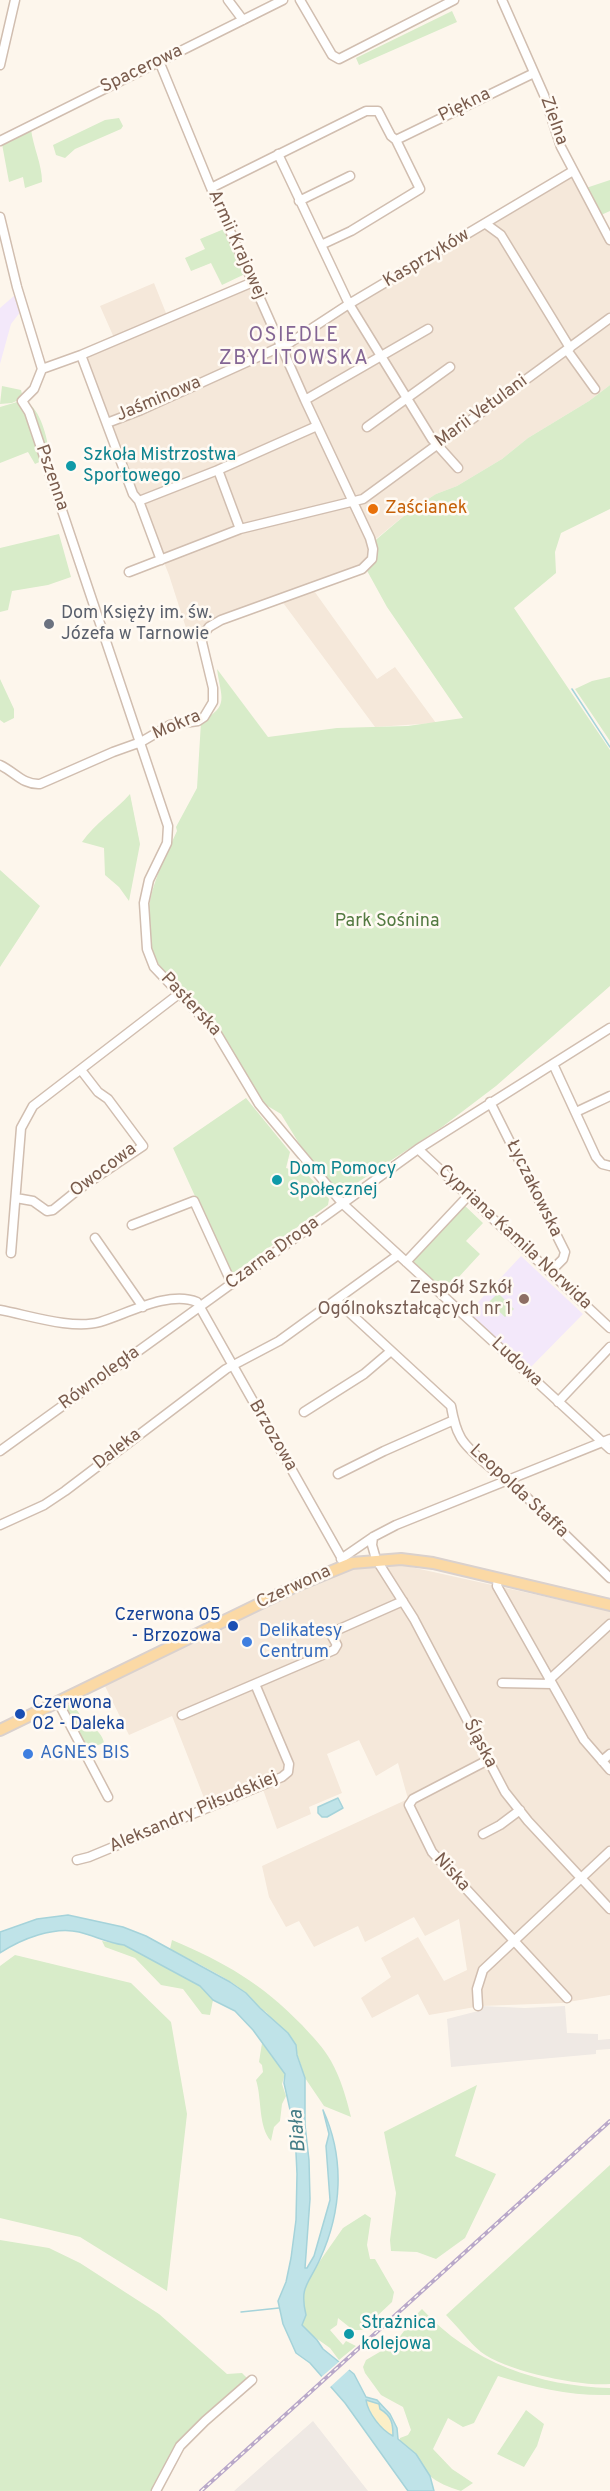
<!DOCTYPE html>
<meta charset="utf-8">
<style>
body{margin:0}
canvas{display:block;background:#fdf6ec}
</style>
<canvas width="610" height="2491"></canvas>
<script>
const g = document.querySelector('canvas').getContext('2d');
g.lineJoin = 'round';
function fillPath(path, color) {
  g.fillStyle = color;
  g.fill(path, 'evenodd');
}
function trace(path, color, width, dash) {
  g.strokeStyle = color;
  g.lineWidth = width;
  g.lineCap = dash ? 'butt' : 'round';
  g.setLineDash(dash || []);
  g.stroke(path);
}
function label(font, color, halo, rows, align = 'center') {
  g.font = font + ' Overpass,sans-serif';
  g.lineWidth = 5;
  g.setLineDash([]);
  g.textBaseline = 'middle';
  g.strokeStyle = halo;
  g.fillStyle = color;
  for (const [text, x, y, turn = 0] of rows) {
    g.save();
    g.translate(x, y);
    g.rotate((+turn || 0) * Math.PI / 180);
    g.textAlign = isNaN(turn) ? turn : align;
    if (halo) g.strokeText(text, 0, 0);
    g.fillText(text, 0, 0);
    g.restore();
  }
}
fillPath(new Path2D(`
 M 573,171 L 610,240 L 610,385 L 589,401 L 528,438 L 502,459 L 457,486 L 436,494 L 411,510 L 371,543 L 368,565 L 312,588 L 377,679 L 395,667 L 436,723 L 375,727 L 281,600 L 221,620 L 201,638 L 193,635 L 186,628 L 169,575 L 81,355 L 115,340 L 100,306 L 154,283 L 168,318 L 253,282 L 281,347 Z
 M 388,1562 L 610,1611 L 610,1995 L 562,2003 L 481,2006 L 429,2015 L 418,1994 L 372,2018 L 361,1998 L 391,1977 L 381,1958 L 418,1937 L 444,1981 L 467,1970 L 459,1919 L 425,1936 L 414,1917 L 365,1942 L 358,1926 L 314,1947 L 299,1921 L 286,1927 L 269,1897 L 262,1866 L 408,1799 L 398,1763 L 376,1776 L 359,1740 L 327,1754 L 342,1793 L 309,1807 L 311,1814 L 277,1829 L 260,1781 L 206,1803 L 172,1716 L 129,1735 L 104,1684 L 334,1573 Z`), '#f5e8da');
fillPath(new Path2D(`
 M 481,2006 L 525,2008 L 565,2006 L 567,2033 L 598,2034 L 598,2040 L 610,2039 L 610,2049 L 596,2050 L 596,2054 L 451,2067 L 447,2019 L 482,2010 Z
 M 313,2421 L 368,2491 L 234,2491 Z`), '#efe9e4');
fillPath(new Path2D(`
 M 15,295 L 21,311 L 11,324 L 0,364 L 0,308 Z
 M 521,1256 L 583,1314 L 528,1370 L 467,1314 Z`), '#f3e8fa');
fillPath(new Path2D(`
 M 452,11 L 457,22 L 359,65 L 356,58 Z
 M 119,118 L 123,126 L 121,129 L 75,149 L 65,158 L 56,155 L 53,145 L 105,120 Z
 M 31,129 C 33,147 42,164 42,182 L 25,188 L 23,177 L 9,182 L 2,144 Z
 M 610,180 L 610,211 L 601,215 L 586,188 Z
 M 224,229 L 245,274 L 222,285 L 211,263 L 191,271 L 185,258 L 205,249 L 200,239 Z
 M 610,385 L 610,509 L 561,533 L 555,552 L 556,573 L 514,608 L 610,750 L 610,986 L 496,1086 L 442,1127 L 346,1190 L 340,1182 L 333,1186 L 300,1145 L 281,1114 L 266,1105 L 254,1089 L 219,1028 L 161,968 C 133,919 156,877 177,831 L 176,827 L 197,788 L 201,722 C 230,705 221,699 217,669 L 268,737 L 337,728 L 408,726 L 463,718 L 387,607 L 365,567 L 368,565 L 371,544 L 411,510 L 436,494 L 457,486 L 502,459 L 528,438 L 589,401 Z
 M 2,386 L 21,390 L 23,398 L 12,403 L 0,404 Z
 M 24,400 C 42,410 47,438 50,457 L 35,464 L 28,452 L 0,463 L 0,407 Z
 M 59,534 L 71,577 L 48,585 L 12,591 L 8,610 L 0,612 L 0,548 Z
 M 610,677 L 610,741 L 575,689 L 592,681 Z
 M 0,679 L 14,709 L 14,718 L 4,723 L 0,720 Z
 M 130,794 L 140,844 L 129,901 L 119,887 L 105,875 L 104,848 L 82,842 C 95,823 115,811 130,794 Z
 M 0,870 L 40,906 L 0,967 Z
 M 246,1098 L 290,1152 L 286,1168 L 307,1174 L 329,1199 L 328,1205 L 231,1275 L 173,1148 Z
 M 463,1204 L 483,1223 L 466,1241 L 480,1254 L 445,1292 L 412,1262 Z
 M 498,1293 L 514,1309 L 505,1317 L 489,1302 Z
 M 68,1705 L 75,1705 C 79,1721 102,1728 104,1743 L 84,1750 L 63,1709 Z
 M 172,1940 C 226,1963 261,1983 302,2025 C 312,2036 324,2048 331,2061 C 341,2079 346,2097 351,2117 L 324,2106 L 305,2078 L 295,2047 L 266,2012 C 257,2007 253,1998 245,1992 C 225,1976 194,1962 170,1949 Z
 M 102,1941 L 124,1945 L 153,1960 L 200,1986 L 213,2000 L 210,2015 L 202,2014 L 183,1989 L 161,1985 L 135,1958 L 105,1947 Z
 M 15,1955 L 131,1983 L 171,2022 L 187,2114 L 167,2291 L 80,2237 L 0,2218 L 0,1966 Z
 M 262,2043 L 285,2074 L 282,2084 L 286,2096 L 282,2104 L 280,2121 L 274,2127 L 271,2141 C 258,2127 262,2098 256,2080 L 263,2072 L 262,2065 L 259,2062 Z
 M 477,2085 L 455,2156 L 496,2174 L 465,2238 L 436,2259 L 417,2252 L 391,2251 L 390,2240 L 396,2193 L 384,2132 Z
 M 610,2165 L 610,2384 C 580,2387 506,2371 481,2352 C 469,2342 458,2327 446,2315 Z
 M 365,2214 L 371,2218 L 367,2245 L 370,2259 L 375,2259 L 394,2292 L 392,2302 L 376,2317 L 371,2330 L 353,2330 L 338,2318 L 337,2325 L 330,2330 L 343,2345 L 346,2341 L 356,2346 L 339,2360 L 330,2348 L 306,2331 L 302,2325 L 306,2315 L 302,2305 L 303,2295 L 308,2278 L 343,2228 Z
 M 0,2240 L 49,2248 L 80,2263 L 159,2314 L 227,2374 L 242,2373 L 248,2379 L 181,2442 L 154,2491 L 0,2491 Z
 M 422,2309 C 471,2363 539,2386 610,2388 L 610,2395 C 570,2396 536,2388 498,2376 L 474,2423 L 463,2427 L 448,2418 L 433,2449 L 452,2469 L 473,2483 L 461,2491 C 449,2487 437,2483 428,2474 C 416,2461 417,2454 400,2442 L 400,2438 L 408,2435 L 411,2430 L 403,2407 L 381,2395 L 365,2373 L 363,2367 L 366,2360 L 395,2343 L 404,2331 L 418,2320 L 415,2316 Z
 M 526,2410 L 544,2424 L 537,2446 L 524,2467 L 497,2454 Z`), '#d8ecc9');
fillPath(new Path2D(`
 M 366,2399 L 379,2404 L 380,2409 C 392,2417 392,2423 393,2436 C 381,2430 368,2413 366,2399 Z`), '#fcefc7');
const water = new Path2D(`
 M 338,1798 L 343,1808 L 327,1817 L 322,1817 L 318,1813 L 318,1807 Z
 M 68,1915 L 123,1927 L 146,1936 L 230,1982 L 246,1993 L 260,2008 L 288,2033 L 296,2045 L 297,2055 L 305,2078 L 305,2125 L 309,2160 L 310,2199 L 305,2268 L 307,2268 L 314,2256 L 330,2200 L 326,2146 L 329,2134 L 323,2110 C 345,2158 342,2211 320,2259 C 309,2284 299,2286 306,2315 L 302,2325 L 317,2340 L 323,2349 L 354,2374 L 366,2397 L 377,2400 L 390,2414 L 397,2428 L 398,2439 L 416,2454 L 430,2476 L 434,2491 L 408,2491 L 345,2403 L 310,2363 L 296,2353 L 283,2324 L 278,2301 L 286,2282 L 291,2258 L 296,2220 L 297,2174 L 295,2132 L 284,2083 L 285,2074 L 253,2030 L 235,2011 L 213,2000 L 200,1986 L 124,1945 C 108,1943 95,1936 79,1932 C 54,1926 21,1939 0,1953 L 0,1932 L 37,1919 ZM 366,2400 L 379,2404 L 380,2409 C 392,2416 393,2424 393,2436 C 381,2430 368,2413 366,2400 Z`);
fillPath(water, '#bfe3e8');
trace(water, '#a5d3da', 1.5);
fillPath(new Path2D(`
 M 341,2360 L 352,2367 L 328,2389 L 319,2379 Z`), '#fdf6ec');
trace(new Path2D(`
 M 572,689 L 610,747
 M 241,2312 L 279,2308`), '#a5d3da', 1.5);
const minor = new Path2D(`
 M 228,0 L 243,20
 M 300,0 L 332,55 L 339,59 L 454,0
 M 502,0 L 544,95 L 561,147 L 610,240
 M 0,65 L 15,0
 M 396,140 L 534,73
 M 0,141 L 283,0
 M 278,154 L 349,304 L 432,439 L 458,468
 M 211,188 L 366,111 L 378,111 L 391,136 L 396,140 L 420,189 L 351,231 L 321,245
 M 299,201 L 350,176
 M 0,217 L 17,287 L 42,369 L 34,389 L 22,401 L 29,412 L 168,826 L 167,843 L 149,880 L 144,903 L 147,949 L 154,967 L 216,1032 L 259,1104 L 343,1204 L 610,1449
 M 486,224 L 501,235 L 570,348
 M 567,350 L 595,389
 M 81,355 L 133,494 L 139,501 L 161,560
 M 42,369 L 81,355 L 253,282
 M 305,400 L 428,329
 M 107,423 L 141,410 L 291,342 L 349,304 L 573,171
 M 367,427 L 450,367
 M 218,470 L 240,529
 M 139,501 L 218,470 L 317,426
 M 129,572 L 240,529 L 363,499 L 610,318
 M 0,765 C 15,772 23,785 40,784 L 113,752 L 141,742 L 170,725 L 198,721 L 204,717 L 213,702 L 213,688 L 201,638 L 209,627 L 221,620 L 362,569 L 372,559 L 373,549 L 370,538 L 305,400 L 211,188 L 159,61
 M 553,1064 L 596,1157 L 602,1164 L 610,1166
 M 490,1102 L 565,1252 L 563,1259 L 550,1272
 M 576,1112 L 610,1096
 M 418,1149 L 610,1328
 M 16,1198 L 33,1201 L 47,1211 L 53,1210 L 79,1189 L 143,1146 L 108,1099 L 98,1092 L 81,1070
 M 132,1225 L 194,1201 L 232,1284
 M 95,1238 L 143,1307
 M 11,1253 L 21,1128 L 33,1106 L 180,993
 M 406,1262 L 468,1196
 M 336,1300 L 451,1406 C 453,1417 455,1428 461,1438 C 468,1450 499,1476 512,1483 L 610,1578
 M 0,1310 C 28,1315 72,1330 100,1322 C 127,1314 169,1290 197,1302 L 345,1564
 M 558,1402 L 610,1347
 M 304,1412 L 364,1374 L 391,1351
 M 0,1451 L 418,1149 L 610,1028
 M 338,1474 L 384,1451 L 454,1420
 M 0,1525 L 44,1505 L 65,1491 L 226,1369 L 279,1341 L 398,1255
 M 373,1537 L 372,1545 L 376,1559 L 414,1619 L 505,1792 L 528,1821 L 610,1909
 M 341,1559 L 373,1537 L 396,1525 L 610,1439
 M 498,1578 L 497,1586 L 584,1740 L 610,1770
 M 549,1680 L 610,1624
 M 502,1683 L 552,1684
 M 58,1702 L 108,1797
 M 182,1715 L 334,1650 L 337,1645 L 332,1636 L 335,1631 L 403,1601
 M 488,1760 L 413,1799 L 409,1805 L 432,1852 L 567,1998
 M 602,1761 L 610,1754
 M 483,1834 L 500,1825 L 520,1810
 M 77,1860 L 89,1857 L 282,1777 L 288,1772 L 289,1764 L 255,1684
 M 478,2006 L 477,1989 L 483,1970 L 610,1851
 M 156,2491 L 180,2446 L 205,2421 L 252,2380`);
const major = new Path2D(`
 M 0,1730 L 298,1585 L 352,1563 L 401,1559 L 433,1563 L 610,1605`);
trace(minor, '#d1beb0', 11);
trace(major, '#dad1cd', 14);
trace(minor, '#fff', 8);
trace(major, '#fbd9a5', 10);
const rail = new Path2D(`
 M 201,2491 L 610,2121`);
trace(rail, '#b9a8c9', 4);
trace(rail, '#fffaf3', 1.5, [4.5]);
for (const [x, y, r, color] of [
 [71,466,6,"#0f9aa8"],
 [373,509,6,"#e8710a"],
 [49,624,6,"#6b7280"],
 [277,1180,6,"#0f9aa8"],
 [524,1299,6,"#8d6e63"],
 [233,1626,6,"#1a4fb4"],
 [247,1642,6,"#3f7fe0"],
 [20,1714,6,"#1a4fb4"],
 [28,1754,6,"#3f7fe0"],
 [349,2334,6,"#0f9aa8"]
]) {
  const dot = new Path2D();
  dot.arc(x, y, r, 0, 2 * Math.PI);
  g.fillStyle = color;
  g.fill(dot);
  trace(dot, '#fffaf3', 2);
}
label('18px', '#7a5c4d', '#fffaf3', [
 ["Spacerowa",142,70,-26],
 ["Piękna",465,106,-26],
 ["Zielna",553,121,70],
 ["Armii Krajowej",236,245,66],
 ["Kasprzyków",427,259,-31],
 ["Jaśminowa",159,400,-23],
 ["Marii Vetulani",482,412,-36],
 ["Pszenna",51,478,71],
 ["Mokra",177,726,-23],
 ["Pasterska",190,1005,47],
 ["Owocowa",104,1171,-37],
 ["Łyczakowska",533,1189,64],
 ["Cypriana Kamila Norwida",514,1238,43],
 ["Czarna Droga",273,1254,-36],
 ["Ludowa",516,1363,43],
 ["Równoległa",100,1379,-36],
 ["Brzozowa",272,1436,60],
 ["Daleka",118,1450,-38],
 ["Leopolda Staffa",518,1492,43],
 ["Czerwona",294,1588,-25],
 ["Śląska",479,1744,62],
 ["Aleksandry Piłsudskiej",194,1813,-23],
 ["Niska",451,1873,48]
]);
label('18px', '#0d838f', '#fffaf3', [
 ["Szkoła Mistrzostwa",83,456],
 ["Sportowego",83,477],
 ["Dom Pomocy",289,1170],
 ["Społecznej",289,1191],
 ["Strażnica",361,2324],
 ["kolejowa",361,2345]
], 'left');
label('18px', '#c56008', '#fffaf3', [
 ["Zaścianek",385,509]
], 'left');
label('18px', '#5b616d', '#fffaf3', [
 ["Dom Księży im. św.",61,614],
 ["Józefa w Tarnowie",61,635]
], 'left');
label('18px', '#537a41', '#fffaf3', [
 ["Park Sośnina",387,922]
]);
label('18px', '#785e54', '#fffaf3', [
 ["Zespół Szkół",512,1289],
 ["Ogólnokształcących nr 1",512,1310]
], 'right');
label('18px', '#164399', '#fffaf3', [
 ["Czerwona 05",221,1616],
 ["- Brzozowa",221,1637],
 ["Czerwona",32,1704,"left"],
 ["02 - Daleka",32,1725,"left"]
], 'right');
label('18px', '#366cbe', '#fffaf3', [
 ["Delikatesy",259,1632],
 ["Centrum",259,1653],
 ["AGNES BIS",40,1754]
], 'left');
g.letterSpacing = '1.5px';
label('20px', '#846695', '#fffaf3', [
 ["OSIEDLE",294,337],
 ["ZBYLITOWSKA",294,360]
]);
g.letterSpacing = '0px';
label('italic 20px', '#437c86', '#fffaf3', [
 ["Biała",299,2131,-95]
]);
</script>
